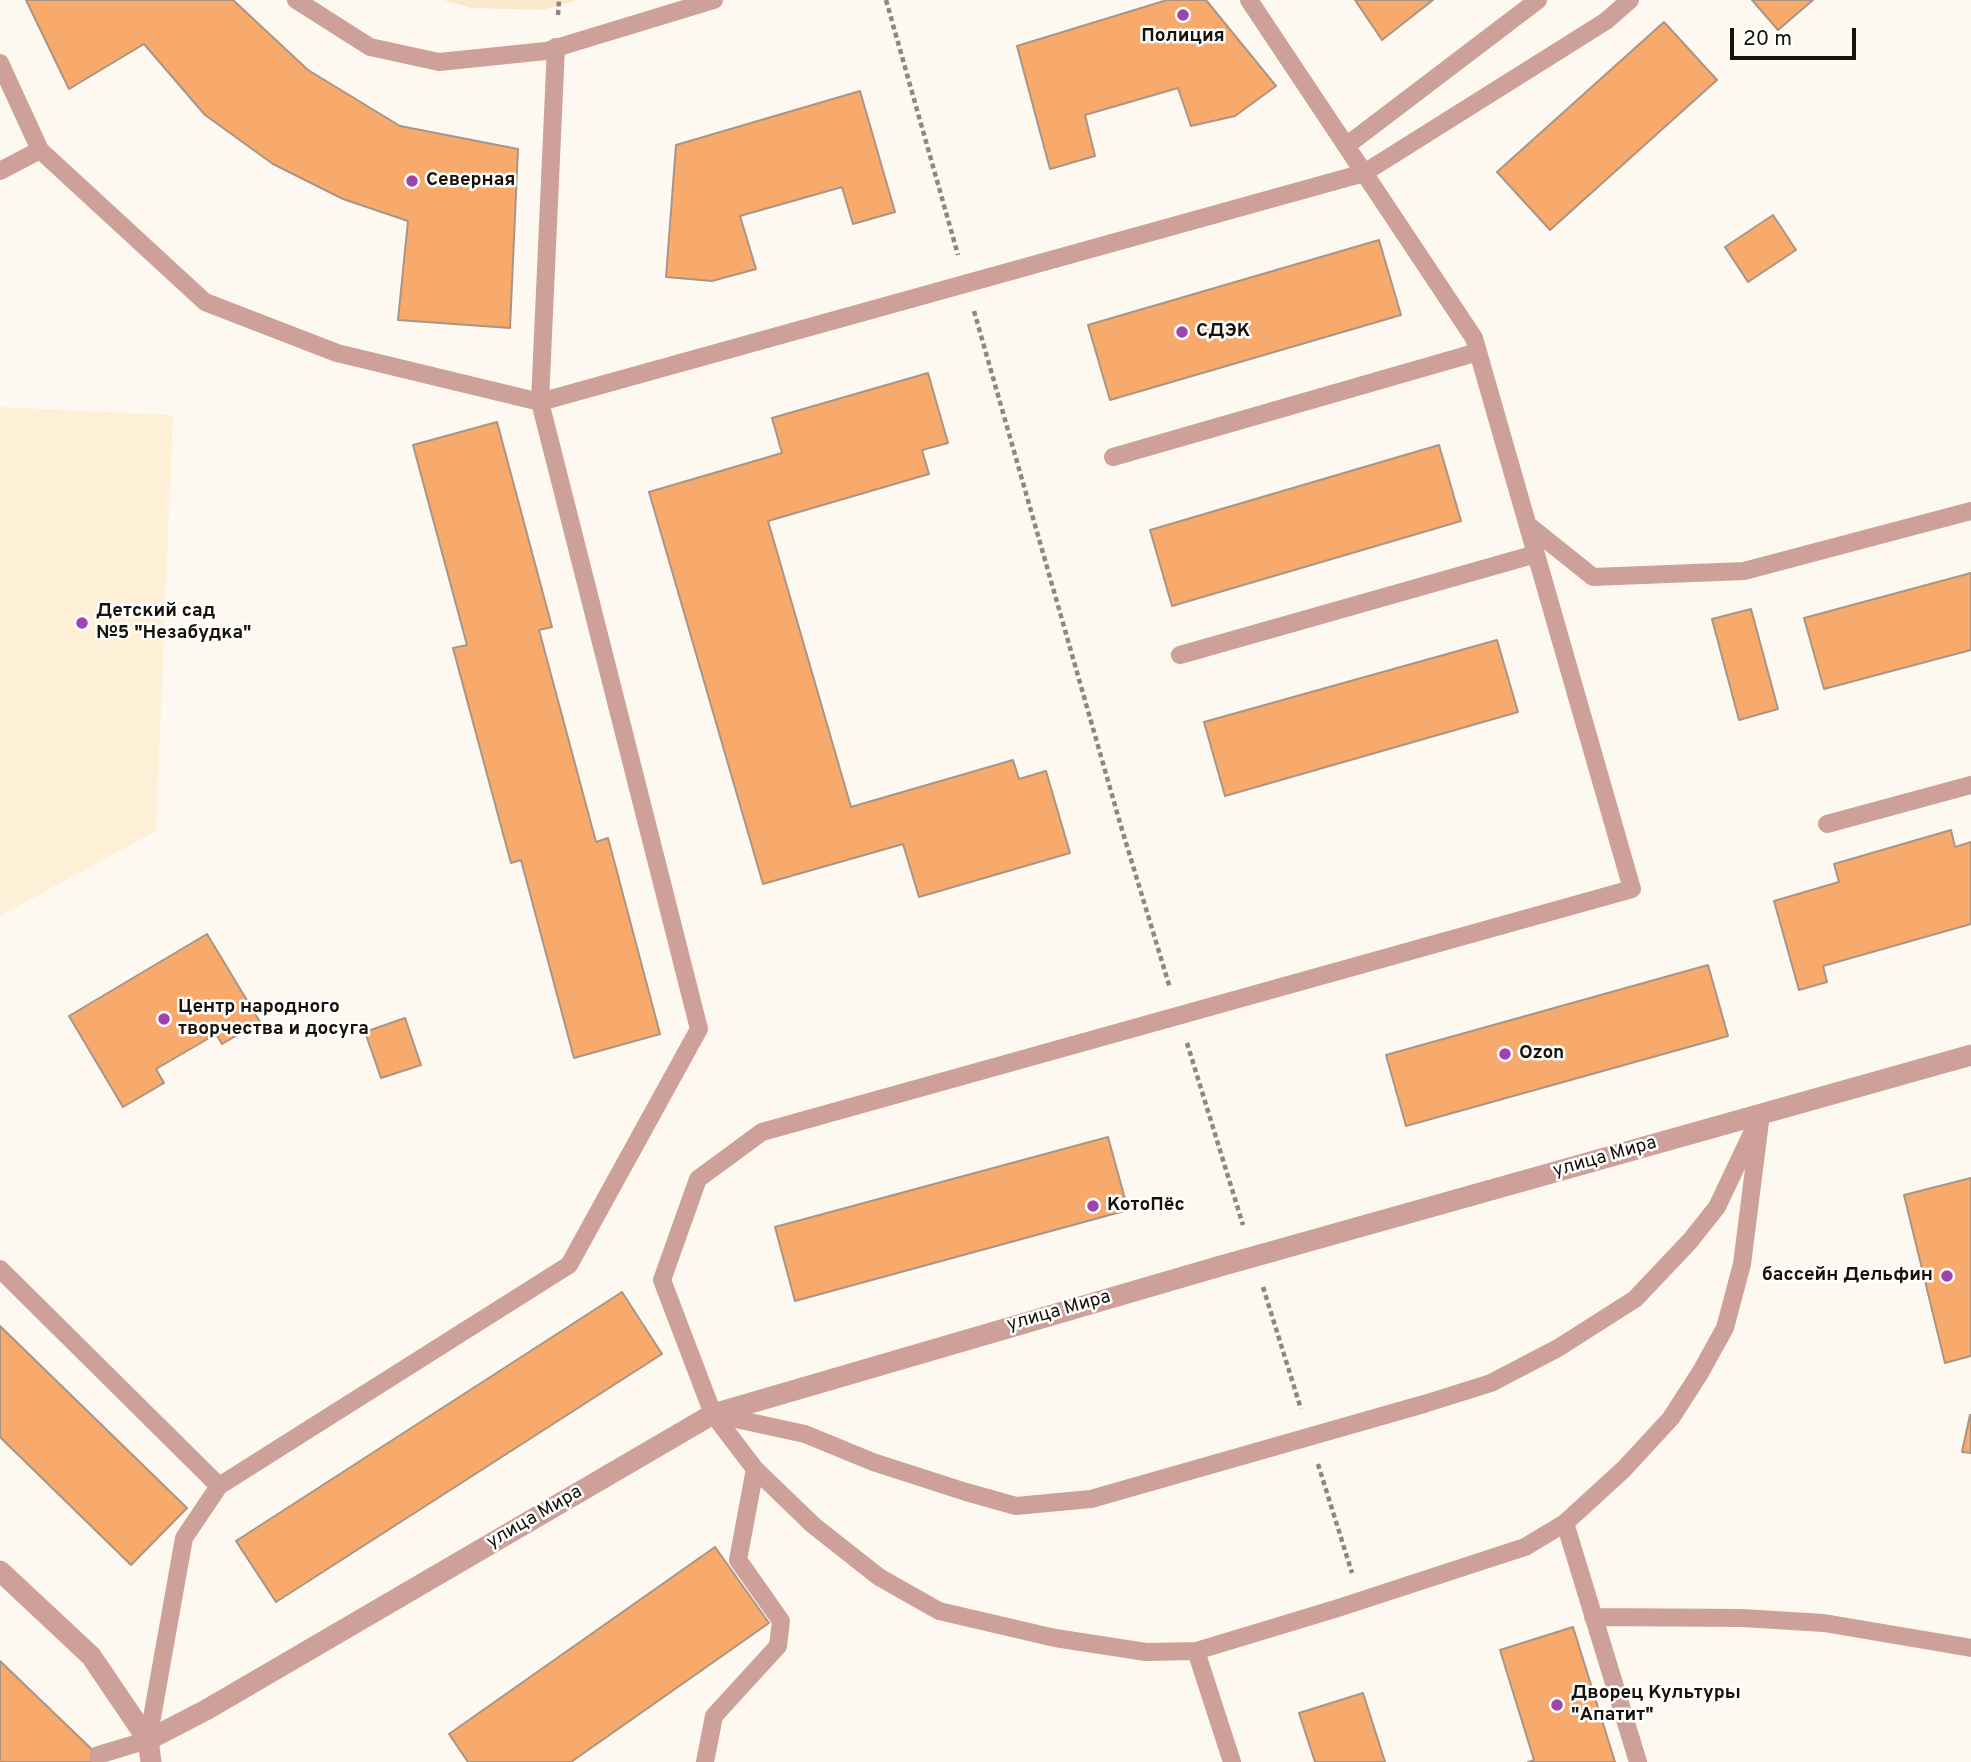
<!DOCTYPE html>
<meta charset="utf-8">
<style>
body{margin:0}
#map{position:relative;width:1971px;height:1762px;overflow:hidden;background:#fef9f0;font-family:Overpass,sans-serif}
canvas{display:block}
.scale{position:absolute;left:1730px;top:28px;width:126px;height:32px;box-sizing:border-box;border:4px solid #17130b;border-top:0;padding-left:9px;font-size:21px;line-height:24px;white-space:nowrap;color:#17130b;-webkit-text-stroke:5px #fff;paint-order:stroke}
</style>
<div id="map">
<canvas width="1971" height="1762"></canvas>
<div class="scale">20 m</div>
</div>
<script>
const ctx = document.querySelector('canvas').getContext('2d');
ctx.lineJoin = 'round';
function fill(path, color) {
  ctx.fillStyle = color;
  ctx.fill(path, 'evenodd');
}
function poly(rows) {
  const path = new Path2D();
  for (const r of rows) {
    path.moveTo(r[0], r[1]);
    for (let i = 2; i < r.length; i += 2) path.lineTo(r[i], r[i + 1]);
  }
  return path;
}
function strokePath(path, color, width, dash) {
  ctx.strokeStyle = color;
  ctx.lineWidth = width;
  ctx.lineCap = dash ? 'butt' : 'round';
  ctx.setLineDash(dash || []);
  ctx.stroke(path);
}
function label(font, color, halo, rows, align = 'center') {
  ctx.font = font + ' Overpass,sans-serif';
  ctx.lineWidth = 5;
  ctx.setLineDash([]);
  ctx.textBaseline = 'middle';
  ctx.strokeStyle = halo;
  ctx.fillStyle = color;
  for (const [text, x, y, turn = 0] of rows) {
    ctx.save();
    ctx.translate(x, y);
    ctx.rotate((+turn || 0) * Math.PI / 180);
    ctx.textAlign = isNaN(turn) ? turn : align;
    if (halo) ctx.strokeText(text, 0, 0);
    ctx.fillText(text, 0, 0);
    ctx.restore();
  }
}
fill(poly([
 [0,407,173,415,156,831,0,916]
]), '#fdf0d7');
fill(poly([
 [443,0,578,0,542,10,472,8]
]), '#f9e8cb');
const building = poly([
 [26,0,233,0,308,70,400,126,518,149,510,328,398,320,408,221,343,199,273,164,205,115,144,44,69,89,26,0],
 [1167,0,1206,0,1276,86,1235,116,1191,126,1178,88,1085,115,1095,156,1050,169,1017,46,1167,0],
 [1355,0,1433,0,1382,40,1355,0],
 [1752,0,1813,0,1778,30,1752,0],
 [1664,22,1717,80,1550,230,1497,172,1664,22],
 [860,91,895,212,853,224,842,187,740,216,756,269,712,281,666,277,676,145,860,91],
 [1773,215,1796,250,1748,282,1725,247,1773,215],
 [1379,240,1401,315,1110,400,1088,325,1379,240],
 [928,373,948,443,922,450,929,474,768,521,851,807,1013,760,1019,779,1046,771,1070,853,919,897,903,844,763,884,649,492,782,453,772,418,928,373],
 [497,422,552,627,539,630,596,842,608,838,660,1034,574,1058,521,860,511,863,453,648,467,645,413,445,497,422],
 [1439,445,1461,521,1172,606,1150,530,1439,445],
 [1971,573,1971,650,1824,689,1804,618,1971,573],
 [1751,609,1778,709,1739,720,1712,619,1751,609],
 [1497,640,1518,712,1225,796,1204,722,1497,640],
 [1951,830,1955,847,1971,842,1971,924,1823,966,1827,982,1799,990,1774,901,1839,882,1834,864,1951,830],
 [207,934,260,1022,222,1044,216,1034,156,1069,164,1083,123,1107,69,1016,207,934],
 [1708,965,1728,1036,1406,1126,1386,1055,1708,965],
 [405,1018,421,1065,381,1078,365,1032,405,1018],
 [1108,1137,1128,1210,795,1301,775,1227,1108,1137],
 [1971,1178,1971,1356,1945,1363,1904,1195,1971,1178],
 [622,1292,662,1354,276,1602,236,1541,622,1292],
 [0,1326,187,1508,131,1565,0,1437,0,1326],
 [1970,1415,1971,1415,1971,1453,1962,1452,1970,1415],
 [715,1547,769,1623,571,1762,468,1762,449,1734,715,1547],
 [1573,1627,1615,1762,1528,1762,1534,1760,1500,1650,1573,1627],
 [0,1661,105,1762,0,1762,0,1661],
 [1363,1693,1385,1762,1315,1762,1299,1713,1363,1693]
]);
fill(building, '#f8aa6c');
strokePath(building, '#aa9585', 2);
strokePath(poly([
 [886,0,958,255],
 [558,15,559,0],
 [974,311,1120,823,1170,988],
 [1187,1043,1243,1225],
 [1263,1287,1301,1409],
 [1318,1464,1352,1573]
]), '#8c877f', 4.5, [5, 3.5]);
strokePath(poly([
 [296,0,370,47,439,62,546,51,714,0],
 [1249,0,1474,338,1632,889,762,1132,698,1179,662,1280,713,1414,755,1469,813,1525,879,1577,939,1611,1055,1638,1146,1652,1196,1651,1335,1609,1525,1547,1565,1523,1624,1469,1671,1418,1700,1373,1725,1328,1742,1264,1761,1114],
 [0,63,40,150,0,171],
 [1346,146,1538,0],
 [40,150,205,302,337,353,540,402,1364,173,1606,21,1630,0],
 [1113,457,1478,352],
 [1528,525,1593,577,1744,571,1971,511],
 [1180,655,1536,554],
 [1827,824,1971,785],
 [0,1269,219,1486,569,1265,699,1029,540,402,556,47],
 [713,1414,805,1434,873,1462,966,1492,1016,1506,1091,1499,1424,1404,1491,1383,1558,1348,1635,1299,1690,1241,1717,1207,1754,1129],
 [1565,1523,1638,1762],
 [1593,1617,1742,1618,1824,1623,1971,1648],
 [1196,1651,1232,1762],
 [98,1755,148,1740,184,1538,219,1486],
 [705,1762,714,1716,778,1646,781,1621,738,1560,755,1469]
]), '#cda199', 18);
strokePath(poly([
 [0,1571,91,1656,148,1740,151,1762],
 [148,1740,206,1710,713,1414,1217,1267,1971,1055]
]), '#cda199', 21);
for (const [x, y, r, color] of [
 [1183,15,7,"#a143ac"],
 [412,181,7,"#a143ac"],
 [1182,332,7,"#a143ac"],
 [82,623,7,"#a143ac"],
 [164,1019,7,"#a143ac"],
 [1505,1054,7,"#a143ac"],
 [1093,1206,7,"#a143ac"],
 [1947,1276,7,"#a143ac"],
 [1557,1705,7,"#a143ac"]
]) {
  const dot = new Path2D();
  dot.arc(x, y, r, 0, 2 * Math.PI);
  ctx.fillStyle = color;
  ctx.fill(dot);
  strokePath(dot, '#fff', 2.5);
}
label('bold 19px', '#17130b', '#fff', [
 ["Полиция",1183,37,"center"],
 ["Северная",426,181],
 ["СДЭК",1196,332],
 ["Детский сад",96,612],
 ["№5 \"Незабудка\"",96,634],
 ["Центр народного",178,1008],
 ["творчества и досуга",178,1030],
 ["Ozon",1519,1054],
 ["КотоПёс",1107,1206],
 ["бассейн Дельфин",1933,1276,"right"],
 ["Дворец Культуры",1571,1694],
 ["\"Апатит\"",1571,1716]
], 'left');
label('19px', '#17130b', '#fff', [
 ["улица Мира",1605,1158,-16],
 ["улица Мира",1059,1312,-16],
 ["улица Мира",535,1518,-30]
]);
</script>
